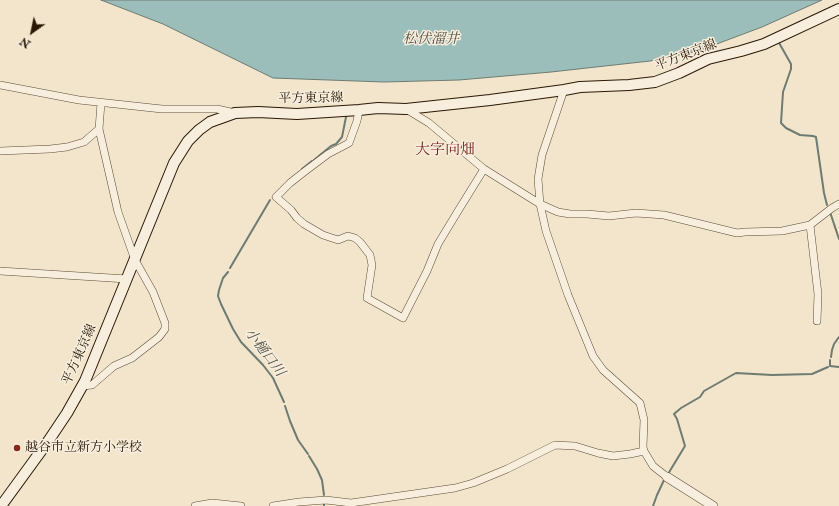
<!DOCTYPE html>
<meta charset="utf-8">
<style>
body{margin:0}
#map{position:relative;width:839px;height:506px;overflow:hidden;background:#f2e5cb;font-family:"IM FELL Double Pica",serif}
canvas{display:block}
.north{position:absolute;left:12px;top:12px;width:40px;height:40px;-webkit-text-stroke:3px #f7eedd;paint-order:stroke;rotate:213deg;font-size:11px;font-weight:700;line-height:16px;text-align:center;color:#2a1704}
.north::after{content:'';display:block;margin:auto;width:14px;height:18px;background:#2a1704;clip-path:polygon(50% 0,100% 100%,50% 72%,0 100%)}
</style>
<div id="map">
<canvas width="839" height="506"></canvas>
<div class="north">N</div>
</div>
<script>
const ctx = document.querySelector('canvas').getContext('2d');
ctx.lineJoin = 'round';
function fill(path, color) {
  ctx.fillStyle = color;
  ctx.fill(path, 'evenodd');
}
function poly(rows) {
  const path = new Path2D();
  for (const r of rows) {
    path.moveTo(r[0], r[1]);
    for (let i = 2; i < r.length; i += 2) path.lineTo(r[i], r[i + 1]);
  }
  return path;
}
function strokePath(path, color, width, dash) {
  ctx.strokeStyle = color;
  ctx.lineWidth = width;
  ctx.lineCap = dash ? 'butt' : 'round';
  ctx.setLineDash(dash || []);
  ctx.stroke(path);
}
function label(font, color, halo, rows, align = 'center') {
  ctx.font = font + ' "IM FELL Double Pica","Noto Serif JP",serif';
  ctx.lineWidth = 3;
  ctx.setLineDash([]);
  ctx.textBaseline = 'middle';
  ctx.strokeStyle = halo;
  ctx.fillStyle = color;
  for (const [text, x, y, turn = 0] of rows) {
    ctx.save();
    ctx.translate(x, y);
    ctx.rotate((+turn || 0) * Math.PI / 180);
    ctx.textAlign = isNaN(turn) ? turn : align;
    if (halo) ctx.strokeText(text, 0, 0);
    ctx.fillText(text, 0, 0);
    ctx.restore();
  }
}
const water = poly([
 [101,0,822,0,762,27,698,51,650,61,551,72,459,80,384,82,273,78,163,24,101,0]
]);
fill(water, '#9cbebb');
strokePath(water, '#6e7b72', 1);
strokePath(poly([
 [778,41,791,64,791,69,783,92,781,123,786,128,800,135,813,136,816,137,824,193,827,205],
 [314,160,331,146,336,144,342,137,346,117],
 [302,169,312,161],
 [830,212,839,239],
 [230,268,270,200],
 [228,272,223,278,219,290,218,296,221,304,233,329,241,342,263,365,273,378,284,402],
 [831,357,832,350,834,344,839,337],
 [830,360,830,366,839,367],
 [285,406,290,421,298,440,308,454],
 [309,456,317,469,322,480,324,495],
 [668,474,685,446,677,419,674,414,681,408,700,397,704,391,736,373,772,375,812,374,828,367],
 [323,503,324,503,324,506],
 [653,506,657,495,665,478]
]), '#6e7b72', 2);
const minor = poly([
 [0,85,79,100,162,109,217,109,235,113],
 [564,90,542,155,538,179,540,204,546,231,568,295,593,356,603,370,640,403,644,420,643,447,644,451,653,466,667,477],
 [406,109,429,123,484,169,540,204,558,212,570,214,587,214,609,216,636,213,664,215,737,233,745,232,782,231,810,225,832,208,839,204],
 [359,110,357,121,349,143,328,154,304,172,290,183,276,197,291,210,297,218,304,224,323,235,338,240,348,236,355,238,360,242,370,255,372,265,367,298,403,318,427,271,438,244,458,211,484,169],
 [0,151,50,149,67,147,84,142,99,129],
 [810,225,818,294,817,321],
 [0,271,127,279],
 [82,386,92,385,114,366,132,358,159,337,165,329,165,323,153,292,135,260,118,212,99,129,101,103],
 [195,506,212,503,241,506],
 [273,506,299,502,326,500,351,503,455,488,473,483,507,469,555,445,575,446,598,453,613,456,630,454,644,451]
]);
const tertiary = poly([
 [667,477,713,506]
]);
const secondary = poly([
 [1,506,49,440,67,413,85,381,174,163,188,141,199,130,210,122,235,113,258,112,297,114,359,110,378,108,406,109,490,100,564,90,580,87,629,85,655,82,679,73,708,59,741,51,764,44,839,9]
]);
strokePath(minor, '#5c4a36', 8);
strokePath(tertiary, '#5c4a36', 10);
strokePath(secondary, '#2a1704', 12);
strokePath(minor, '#f7eedd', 7);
strokePath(tertiary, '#f7eedd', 9);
strokePath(secondary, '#f7eedd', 10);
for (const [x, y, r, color] of [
 [17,448,4,"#8f2418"]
]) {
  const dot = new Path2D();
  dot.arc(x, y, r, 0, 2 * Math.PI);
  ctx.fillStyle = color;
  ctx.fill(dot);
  strokePath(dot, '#f7eedd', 1.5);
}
label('13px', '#2a1704', '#f7eedd', [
 ["平方東京線",686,56,-21],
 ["平方東京線",311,99,-1],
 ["平方東京線",80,355,-66]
]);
label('13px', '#2a1704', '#f7eedd', [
 ["越谷市立新方小学校",25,448]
], 'left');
label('italic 14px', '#525144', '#f7eedd', [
 ["松伏溜井",431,40],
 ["小樋口川",264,353,53]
]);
label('15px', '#7a1f14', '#f7eedd', [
 ["大字向畑",445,151]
]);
</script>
